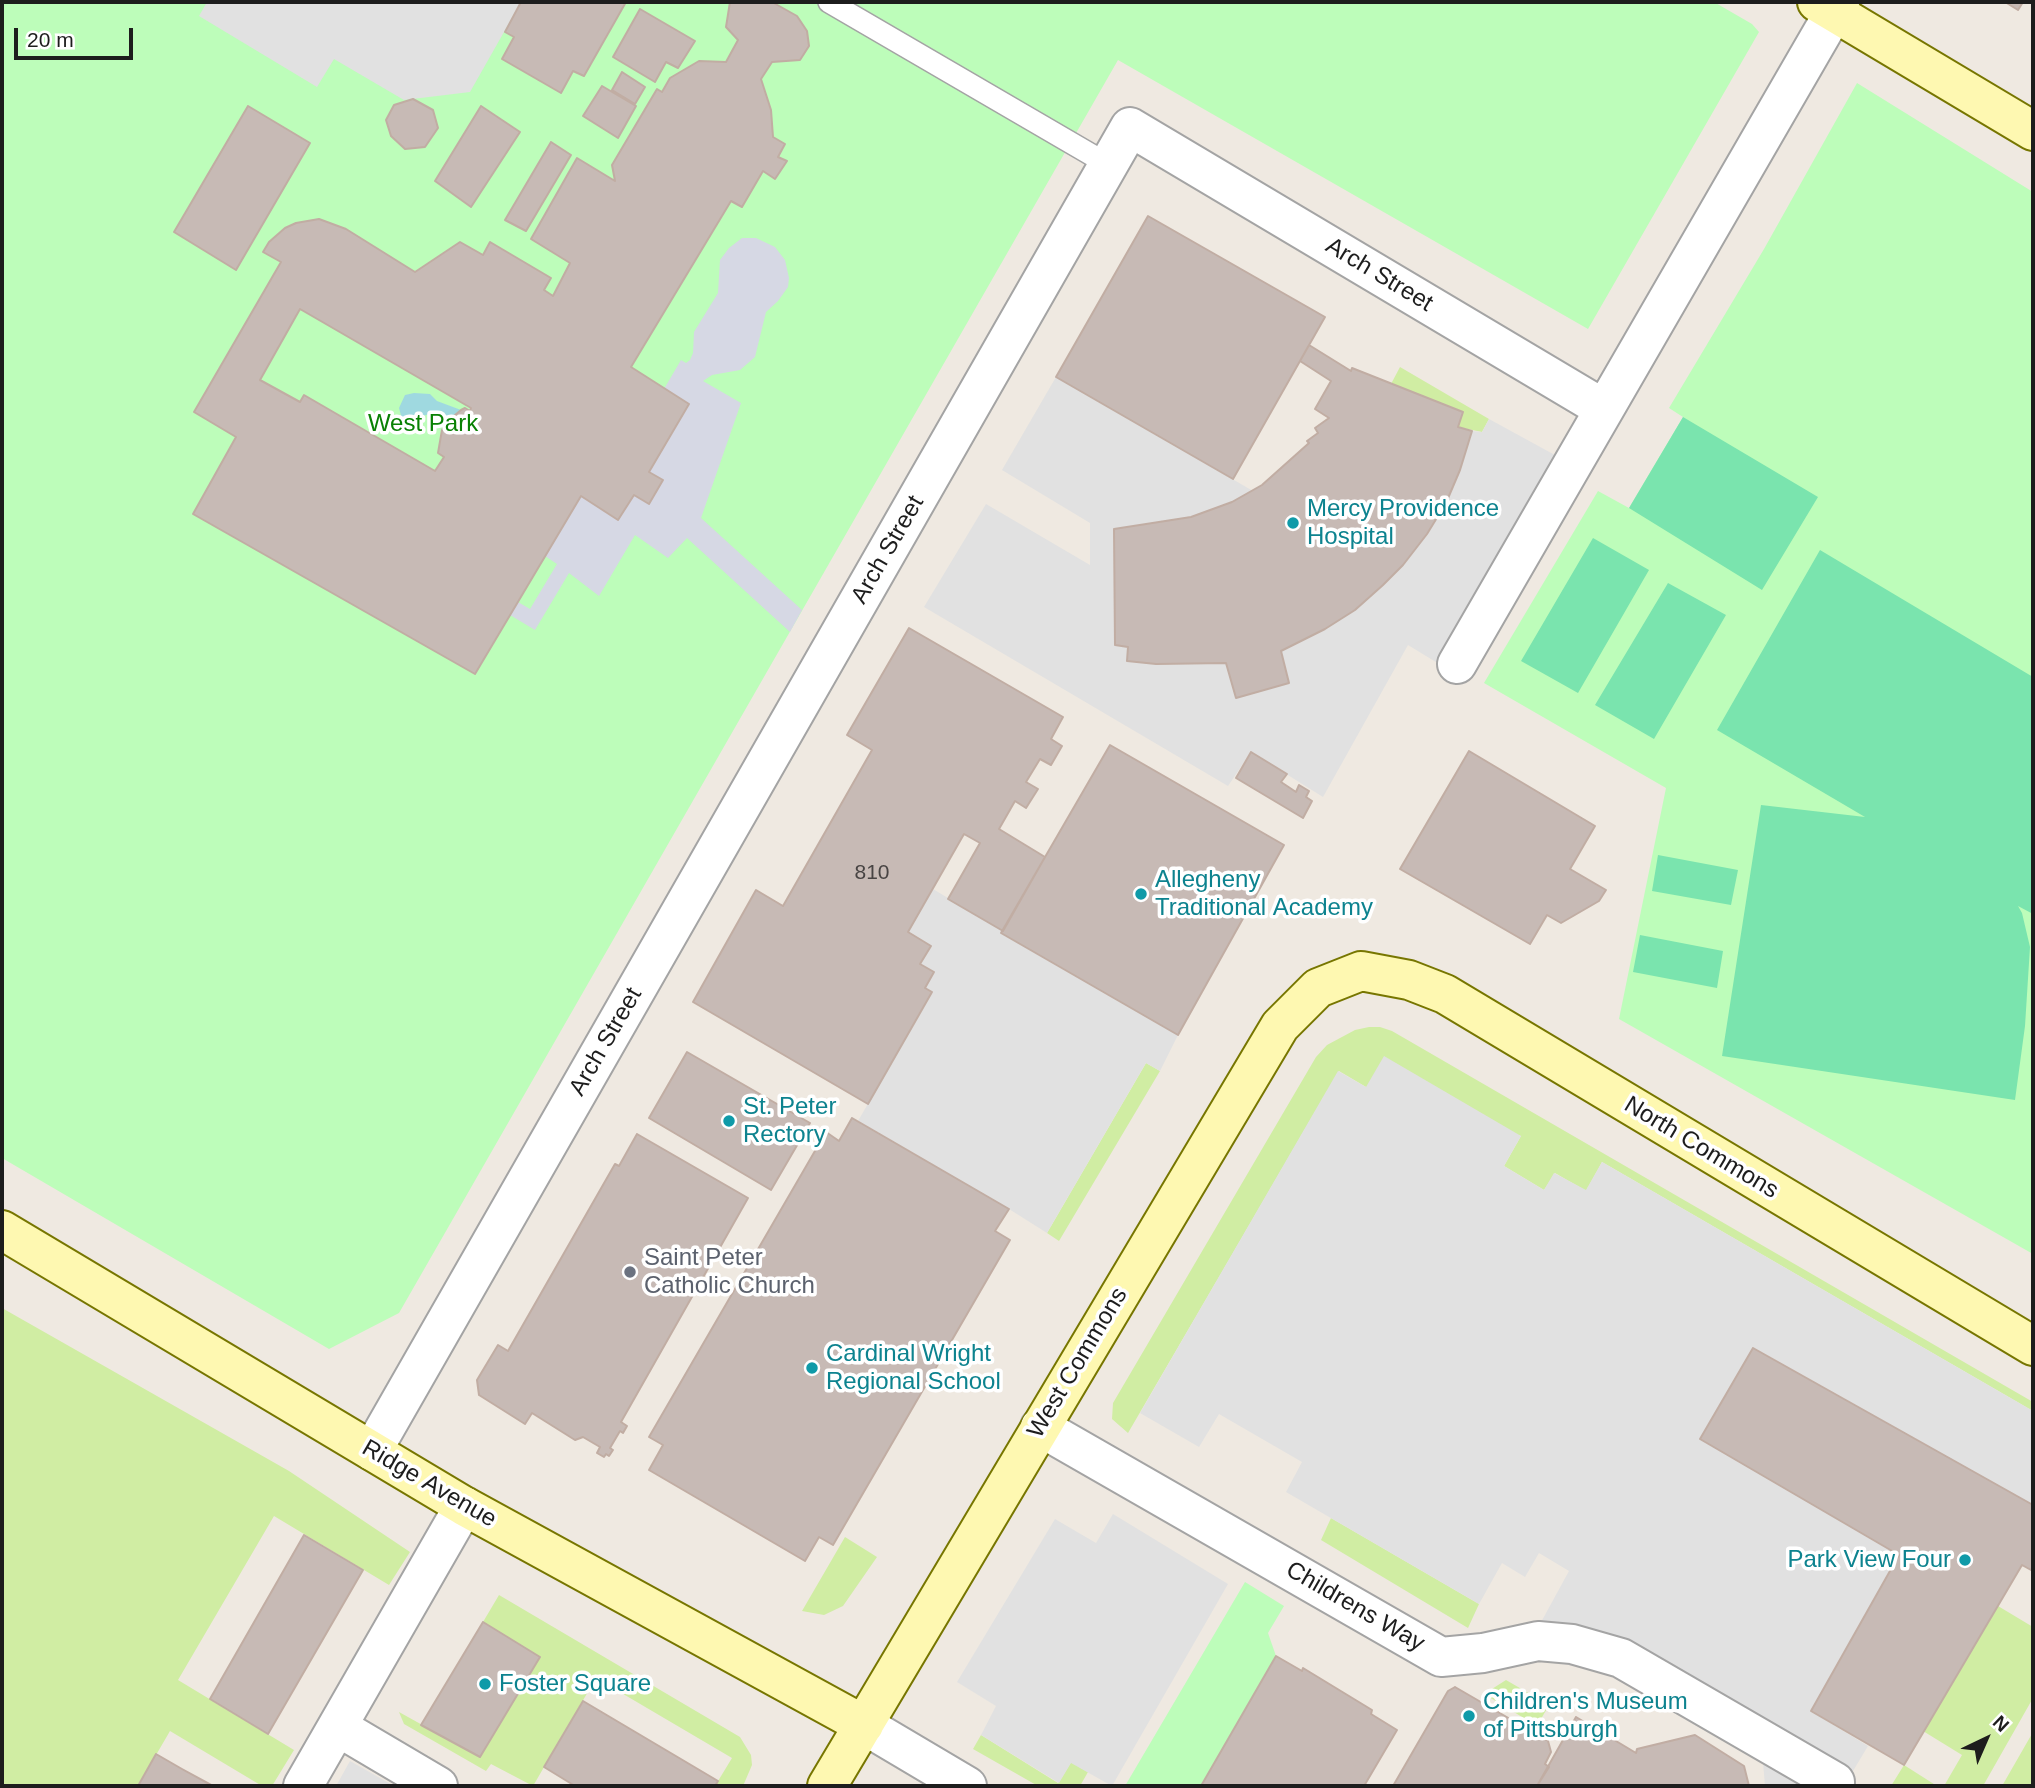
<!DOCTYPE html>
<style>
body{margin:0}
#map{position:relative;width:2035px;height:1788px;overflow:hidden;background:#efe9e1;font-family:Arial,sans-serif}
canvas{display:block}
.frame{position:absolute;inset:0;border:4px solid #1d1d1d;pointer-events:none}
.north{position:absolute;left:1951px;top:1704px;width:70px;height:70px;-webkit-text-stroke:5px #fff;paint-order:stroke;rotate:44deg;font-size:19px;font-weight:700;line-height:28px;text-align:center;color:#1d1d1d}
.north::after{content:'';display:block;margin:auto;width:24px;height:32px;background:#1d1d1d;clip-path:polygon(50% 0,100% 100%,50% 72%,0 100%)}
.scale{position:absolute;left:14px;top:28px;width:119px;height:32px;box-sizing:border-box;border:4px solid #1d1d1d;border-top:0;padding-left:9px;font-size:21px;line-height:24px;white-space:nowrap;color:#1d1d1d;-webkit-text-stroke:5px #fff;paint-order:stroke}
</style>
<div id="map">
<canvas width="2035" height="1788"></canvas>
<div class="frame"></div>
<div class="north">N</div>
<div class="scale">20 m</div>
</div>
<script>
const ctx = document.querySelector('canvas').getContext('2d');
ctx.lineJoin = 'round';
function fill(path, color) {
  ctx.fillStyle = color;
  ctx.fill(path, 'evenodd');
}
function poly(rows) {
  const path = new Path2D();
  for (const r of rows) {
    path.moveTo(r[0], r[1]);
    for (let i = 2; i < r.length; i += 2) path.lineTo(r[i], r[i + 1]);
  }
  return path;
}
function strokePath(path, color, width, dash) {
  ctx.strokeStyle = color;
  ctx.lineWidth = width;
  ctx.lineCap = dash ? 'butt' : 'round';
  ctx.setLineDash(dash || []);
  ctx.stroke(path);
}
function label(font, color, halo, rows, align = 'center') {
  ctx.font = font + ' Arial,sans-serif';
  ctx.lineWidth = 7;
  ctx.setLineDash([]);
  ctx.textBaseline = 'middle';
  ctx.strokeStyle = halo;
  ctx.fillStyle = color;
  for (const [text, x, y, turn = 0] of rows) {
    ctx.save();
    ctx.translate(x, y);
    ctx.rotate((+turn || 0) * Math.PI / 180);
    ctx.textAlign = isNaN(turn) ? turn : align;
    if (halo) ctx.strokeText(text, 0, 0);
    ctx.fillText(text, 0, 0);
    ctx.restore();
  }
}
fill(poly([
 [1400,367,1489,419,1482,432,1458,427,1463,412,1391,384],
 [1369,1027,1380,1027,1392,1031,2033,1402,2033,1411,1602,1162,1586,1191,1555,1173,1544,1190,1504,1166,1521,1136,1366,1087,1339,1071,1128,1433,1112,1419,1113,1403,1316,1057,1327,1045,1355,1030],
 [1146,1063,1160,1071,1059,1241,1047,1233],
 [2,1308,289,1471,410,1552,389,1585,274,1516,178,1680,294,1750,272,1786,262,1786,170,1731,138,1786,2,1786],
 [1331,1518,1479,1604,1468,1628,1321,1540],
 [845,1537,877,1557,843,1606,824,1615,802,1611],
 [499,1595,740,1737,751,1755,752,1765,743,1786,715,1786,732,1758,596,1678,533,1786,491,1764,486,1771,404,1724,399,1712,480,1757,540,1657,483,1622],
 [1998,1606,2033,1627,2033,1698,1983,1786,1944,1786,1962,1755,1923,1731],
 [1506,1680,1549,1705,1537,1726,1484,1694],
 [2033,1732,2033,1786,2002,1786],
 [981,1735,1058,1783,1071,1762,1088,1772,1080,1786,1038,1786,973,1749],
 [1904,1765,1937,1786,1891,1786]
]), '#d0eda3');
fill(poly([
 [2,2,1714,2,1752,24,1759,32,1588,329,1118,60,399,1313,329,1349,2,1158],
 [1857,83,2033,192,2033,1254,1619,1019,1666,788,1484,683,1598,491,1629,508,1683,417,1669,408,1764,249],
 [1245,1582,1284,1606,1268,1633,1276,1656,1201,1786,1125,1786]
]), '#bdfdba');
fill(poly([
 [1683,417,1818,497,1762,590,1629,508],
 [1593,538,1649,570,1578,693,1521,661],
 [1820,550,2033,677,2033,914,2018,906,2022,913,2030,947,2025,1026,2015,1100,1722,1056,1761,805,1865,817,1717,730],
 [1668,583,1726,615,1654,739,1595,705],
 [1658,855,1738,870,1731,905,1652,891],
 [1640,935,1723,951,1717,988,1633,972]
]), '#7ae4ae');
fill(poly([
 [207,2,521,2,470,92,404,100,334,59,317,87,199,16],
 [1056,377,1253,491,1232,502,1191,517,1114,530,1115,645,1128,647,1127,661,1156,664,1226,663,1237,698,1289,683,1281,651,1355,610,1403,565,1427,534,1446,503,1460,470,1472,431,1482,432,1489,419,1564,460,1592,469,1467,681,1408,645,1323,797,1251,752,1228,786,924,607,986,504,1090,565,1090,523,1002,470],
 [933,889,1003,931,1002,934,1178,1035,1160,1071,1146,1063,1047,1233,1009,1209,858,1121,932,993,925,988,920,964,931,946,908,932],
 [1384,1056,1521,1136,1504,1166,1544,1190,1554,1173,1586,1190,1602,1162,2033,1411,2033,1505,1754,1348,1700,1439,1899,1555,1811,1711,1868,1746,1844,1786,1765,1786,1763,1762,1605,1671,1522,1657,1569,1571,1539,1553,1525,1577,1502,1563,1479,1604,1286,1492,1302,1462,1219,1414,1199,1447,1140,1413,1338,1071,1366,1087],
 [1113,1514,1228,1584,1112,1786,1071,1763,1059,1783,981,1735,996,1706,957,1682,1055,1519,1096,1543],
 [350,1761,394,1786,336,1786]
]), '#e1e1e1');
fill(poly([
 [742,238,756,238,775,247,785,260,789,278,788,287,778,301,766,312,755,357,740,370,712,375,703,381,741,403,701,518,802,610,790,632,687,538,668,558,635,535,599,596,569,573,535,630,510,615,518,602,530,609,557,564,545,556,581,496,618,520,634,495,650,503,662,480,649,472,689,404,664,389,681,360,686,363,690,360,693,353,694,332,718,293,720,260,729,248]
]), '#d6d8e4');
fill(poly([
 [414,393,430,394,437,401,461,410,448,421,435,412,414,419,402,419,399,408,405,395]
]), '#9fd9e0');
const building = poly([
 [521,2,626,2,584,76,573,71,561,93,502,59,514,37,505,32,521,2],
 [730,2,772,2,797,16,807,31,809,46,800,60,772,62,761,79,771,110,773,137,785,144,778,157,787,161,775,179,763,171,742,207,731,201,631,367,689,404,649,472,663,480,649,504,634,495,618,520,581,496,475,674,193,514,236,437,194,412,281,262,263,252,269,242,285,228,296,223,319,219,346,229,415,272,460,242,483,255,490,242,551,278,544,290,553,296,570,263,531,239,577,158,615,181,612,165,657,89,662,92,670,78,699,61,726,62,738,40,726,27,730,2],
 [300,309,471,408,470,411,465,408,461,410,448,421,442,430,438,453,444,457,435,471,304,395,300,402,260,380,300,309],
 [2005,2,2023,2,2018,10,2005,2],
 [640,9,695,41,678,68,666,62,655,82,613,57,640,9],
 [622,72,645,87,635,104,612,90,622,72],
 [602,86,636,106,618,138,583,116,602,86],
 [413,99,433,110,438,128,425,147,405,149,391,136,386,120,394,105,413,99],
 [248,106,310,143,236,270,174,232,248,106],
 [481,106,520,132,471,207,435,181,481,106],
 [551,142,571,155,526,231,505,220,551,142],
 [1148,216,1325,317,1233,479,1056,377,1148,216],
 [1309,345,1351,371,1352,368,1463,412,1458,427,1472,431,1460,470,1446,503,1427,534,1403,565,1383,585,1355,610,1325,629,1281,651,1289,683,1236,698,1226,663,1156,664,1127,661,1128,647,1115,645,1114,529,1191,517,1232,502,1262,485,1309,443,1307,441,1318,433,1315,428,1329,418,1315,409,1331,381,1300,361,1309,345],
 [909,628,1063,717,1051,739,1062,746,1051,765,1040,759,1026,782,1038,789,1026,808,1015,801,999,829,1045,857,1003,931,948,899,980,843,964,834,908,932,931,946,920,964,934,972,925,988,932,992,868,1104,693,1002,756,890,783,906,872,750,847,735,909,628],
 [1110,745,1284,845,1178,1035,1001,933,1110,745],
 [1469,751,1595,826,1570,869,1606,890,1599,901,1561,923,1547,915,1530,944,1400,869,1469,751],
 [1251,752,1287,774,1281,782,1296,792,1299,785,1309,791,1306,797,1312,801,1303,818,1236,778,1251,752],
 [687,1052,810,1123,771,1190,649,1118,687,1052],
 [852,1118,1009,1209,995,1231,1010,1240,833,1545,819,1537,805,1561,649,1470,663,1445,649,1437,826,1132,839,1141,852,1118],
 [637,1134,748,1198,621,1422,627,1426,623,1433,620,1431,610,1448,613,1450,609,1456,606,1454,604,1457,597,1453,600,1447,583,1437,575,1440,532,1413,525,1424,479,1395,477,1380,498,1345,508,1351,615,1164,619,1166,637,1134],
 [1753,1348,2033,1505,2033,1566,2031,1570,2022,1565,1904,1765,1811,1711,1899,1555,1700,1439,1753,1348],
 [304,1535,363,1570,268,1734,210,1699,304,1535],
 [483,1622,540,1657,480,1757,421,1725,483,1622],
 [1276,1656,1302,1671,1303,1668,1372,1710,1371,1714,1397,1730,1364,1786,1201,1786,1276,1656],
 [1455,1687,1548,1741,1551,1752,1545,1764,1549,1767,1537,1786,1393,1786,1448,1691,1455,1687],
 [583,1701,718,1781,715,1786,575,1786,544,1767,583,1701],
 [1576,1717,1636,1753,1637,1749,1695,1735,1744,1766,1749,1786,1537,1786,1576,1717],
 [156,1754,182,1769,213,1786,138,1786,156,1754]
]);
fill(building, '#c7bab5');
strokePath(building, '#c1ada3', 2);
const service = poly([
 [829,2,1109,165]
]);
const minor = poly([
 [1457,664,1840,2],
 [1040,1427,1441,1657,1483,1653,1538,1641,1572,1644,1621,1658,1835,1782],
 [372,1451,1130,127,1604,409],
 [864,1725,967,1786],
 [338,1727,438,1786],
 [303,1786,464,1506]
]);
const secondary = poly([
 [1817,2,2033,131],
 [2,1230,464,1506,864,1725],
 [827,1786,1280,1026,1318,988,1361,971,1409,980,1445,994,2033,1346]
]);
strokePath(service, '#a4a4a4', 24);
strokePath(minor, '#a4a4a4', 42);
strokePath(secondary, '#777600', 42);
strokePath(service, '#fff', 21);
strokePath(minor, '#fff', 38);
strokePath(secondary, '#fef8b1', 38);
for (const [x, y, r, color] of [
 [1293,523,7,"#0f9aa8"],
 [1141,894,7,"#0f9aa8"],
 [729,1121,7,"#0f9aa8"],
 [630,1272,7,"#6b7280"],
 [812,1368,7,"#0f9aa8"],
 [1965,1560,7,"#0f9aa8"],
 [485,1684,7,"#0f9aa8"],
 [1469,1716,7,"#0f9aa8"]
]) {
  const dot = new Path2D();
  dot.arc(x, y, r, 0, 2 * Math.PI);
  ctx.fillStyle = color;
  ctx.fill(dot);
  strokePath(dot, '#fff', 2.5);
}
label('21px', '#484443', null, [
 ["810",872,873]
]);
label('24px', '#1d1d1d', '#fff', [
 ["Arch Street",1379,275,31],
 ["Arch Street",888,550,-60],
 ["Arch Street",606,1042,-60],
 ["North Commons",1701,1148,31],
 ["West Commons",1078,1363,-59],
 ["Ridge Avenue",429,1484,30],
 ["Childrens Way",1355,1607,30]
]);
label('24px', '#098104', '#fff', [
 ["West Park",423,424]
]);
label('24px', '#0d838f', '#fff', [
 ["Mercy Providence",1307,509],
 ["Hospital",1307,537],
 ["Allegheny",1155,880],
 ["Traditional Academy",1155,908],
 ["St. Peter",743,1107],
 ["Rectory",743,1135],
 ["Cardinal Wright",826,1354],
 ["Regional School",826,1382],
 ["Park View Four",1951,1560,"right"],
 ["Foster Square",499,1684],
 ["Children's Museum",1483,1702],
 ["of Pittsburgh",1483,1730]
], 'left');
label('24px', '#5b616d', '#fff', [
 ["Saint Peter",644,1258],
 ["Catholic Church",644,1286]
], 'left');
</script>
